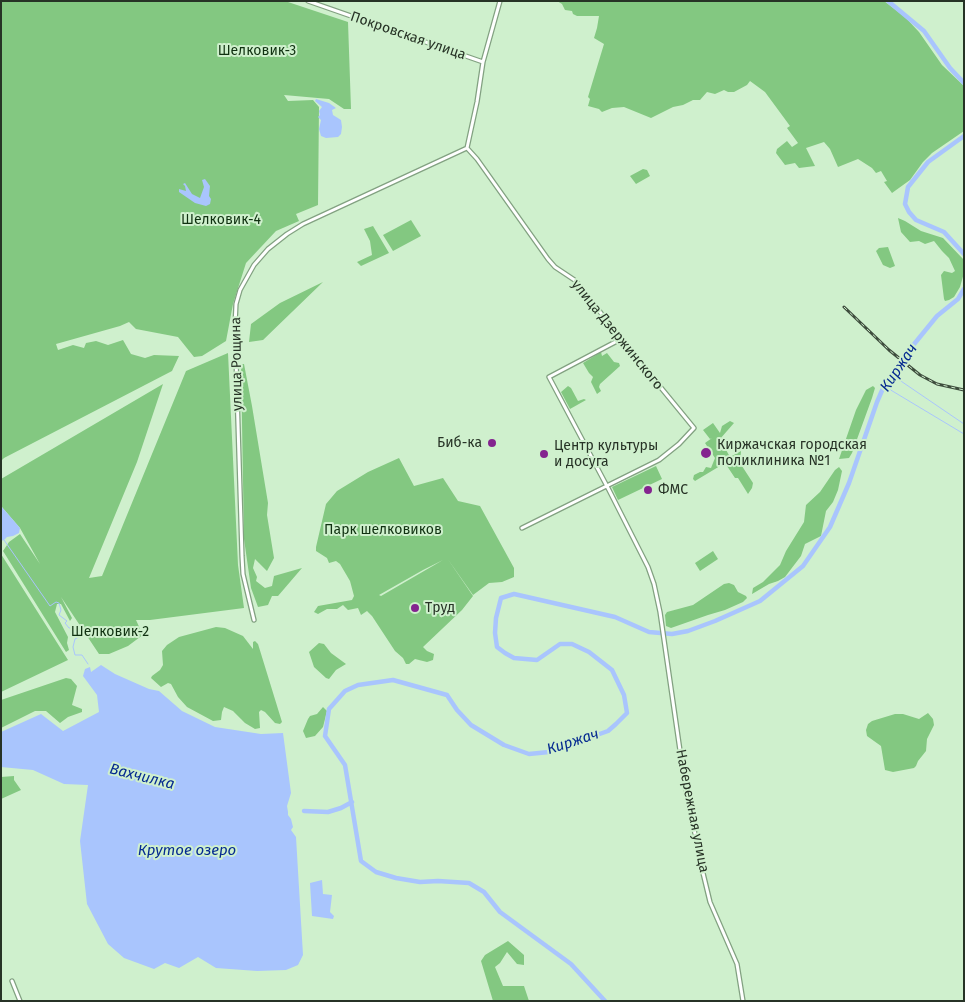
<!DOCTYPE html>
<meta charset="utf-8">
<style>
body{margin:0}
#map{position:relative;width:965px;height:1002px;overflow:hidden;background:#cff0cd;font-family:"Fira Sans",sans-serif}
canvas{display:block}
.frame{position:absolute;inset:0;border:2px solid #273326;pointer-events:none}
</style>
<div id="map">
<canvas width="965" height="1002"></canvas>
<div class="frame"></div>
</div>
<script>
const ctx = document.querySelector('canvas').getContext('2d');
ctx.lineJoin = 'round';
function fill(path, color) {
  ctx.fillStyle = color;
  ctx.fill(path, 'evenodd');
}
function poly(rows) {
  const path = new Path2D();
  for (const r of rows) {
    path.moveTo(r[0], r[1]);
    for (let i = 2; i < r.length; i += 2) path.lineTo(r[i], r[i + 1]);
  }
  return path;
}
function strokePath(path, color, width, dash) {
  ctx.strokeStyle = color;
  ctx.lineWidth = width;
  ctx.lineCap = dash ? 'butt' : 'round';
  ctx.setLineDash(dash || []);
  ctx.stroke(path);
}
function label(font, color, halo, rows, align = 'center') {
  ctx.font = font + ' "Fira Sans",sans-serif';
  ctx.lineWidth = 4;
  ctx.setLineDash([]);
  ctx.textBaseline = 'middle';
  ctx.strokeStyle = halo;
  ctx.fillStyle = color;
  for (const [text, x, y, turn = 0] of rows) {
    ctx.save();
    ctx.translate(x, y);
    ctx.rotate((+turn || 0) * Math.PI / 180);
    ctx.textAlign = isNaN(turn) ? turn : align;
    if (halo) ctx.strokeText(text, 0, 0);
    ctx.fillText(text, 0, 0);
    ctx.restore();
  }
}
fill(poly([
 [1,1,285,1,348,22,351,109,344,109,329,99,284,95,288,101,313,100,319,107,318,205,296,214,299,221,276,231,246,263,233,304,226,341,202,356,194,357,178,337,136,329,129,322,120,326,56,344,58,350,73,345,84,348,86,343,96,341,108,345,123,340,131,354,145,358,154,355,179,356,172,371,4,458,1,461],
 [557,1,884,1,905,17,919,32,942,65,964,86,964,131,932,153,923,162,910,180,892,193,884,182,887,181,881,171,876,173,872,168,858,159,838,167,830,149,824,142,806,148,815,166,799,168,795,163,785,165,776,153,777,149,787,141,792,147,798,143,787,128,790,126,765,92,750,81,747,85,734,92,728,92,724,90,715,94,707,92,700,100,693,100,683,105,673,107,651,118,624,107,612,108,602,112,599,109,588,106,590,99,588,97,604,44,594,38,597,28,599,16,577,16,573,14,572,11,565,10,562,4],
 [643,169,647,170,650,176,636,184,630,176],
 [898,218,905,221,921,231,943,238,964,260,964,273,960,287,954,297,949,300,945,301,944,299,941,275,944,271,952,273,955,271,949,258,942,251,934,241,925,244,919,241,910,242,901,232],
 [411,220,421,236,393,251,383,235],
 [373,226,389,253,361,266,357,262,372,255,370,241,364,229],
 [888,247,895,266,890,268,883,265,876,251,879,248],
 [323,282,263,340,249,342,251,324,280,303],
 [601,352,602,356,607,353,614,362,619,363,620,366,600,384,599,387,601,391,597,394,591,382,593,377,589,373,583,363],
 [228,353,238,565,244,608,150,620,136,620,141,631,143,630,144,634,128,646,109,654,99,654,61,597,72,618,70,621,61,604,57,604,55,612,68,637,67,643,69,650,66,652,3,551,9,542,20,534,40,564,20,528,1,506,1,479,163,384,137,462,89,578,102,576,186,371],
 [241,364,244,364,252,406,268,503,267,515,274,558,267,571,255,559,253,568,257,577,256,581,265,588,272,586,274,576,302,568,278,596,272,596,268,605,258,607,251,588,244,539],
 [568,386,571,388,578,401,584,399,586,400,570,409,561,392],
 [873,386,875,388,872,398,852,453,849,458,839,459,856,410,866,390],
 [730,421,734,423,720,439,730,457,741,451,740,463,753,483,752,488,748,494,738,478,735,478,725,463,695,481,693,479,694,475,700,472,703,472,706,467,711,468,715,458,705,443,712,438,710,439,703,430,713,423,720,433,722,426],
 [399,458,414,486,443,478,458,501,480,506,514,568,514,577,502,582,489,583,473,595,447,558,473,596,462,610,423,647,427,651,434,654,433,660,427,662,415,659,409,664,406,664,403,658,395,651,372,616,367,611,361,615,358,608,348,610,343,605,337,609,327,609,318,614,314,612,318,606,352,600,354,596,350,581,340,564,336,561,329,563,327,558,316,551,316,547,326,504,337,491,368,472],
 [443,560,381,596,379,595,423,570],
 [656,466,662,479,618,500,612,487],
 [839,467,842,471,838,490,833,502,826,511,821,536,805,544,801,556,785,577,778,581,769,584,752,594,753,588,763,582,780,565,786,551,804,522,806,505,820,492,835,470],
 [713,551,718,559,700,571,695,563],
 [1,554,68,660,1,692],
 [729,583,734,585,738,592,746,596,747,598,743,602,725,610,708,615,671,628,666,626,665,615,667,612,693,605,724,584],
 [216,627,225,628,243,636,253,649,253,642,255,641,258,644,282,722,280,724,275,723,265,712,261,710,259,712,260,728,255,729,245,723,233,711,224,707,222,712,221,720,213,721,187,707,178,697,171,684,168,683,161,687,151,678,152,676,160,670,163,665,162,651,167,645,179,637],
 [319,643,324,644,331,653,346,664,336,670,329,679,326,678,314,667,309,652],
 [66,678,71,679,77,686,72,705,82,709,82,712,68,717,60,723,46,711,35,711,1,728,1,700],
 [323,707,327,711,323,727,315,736,306,738,303,731,308,719,310,716,317,714],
 [928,713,933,719,934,725,927,739,926,751,918,761,916,766,914,768,893,772,885,770,881,746,867,736,866,730,868,724,872,721,895,714,903,714,919,719],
 [14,776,14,780,21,790,1,799,1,777],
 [508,941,524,955,524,965,517,964,507,952,500,963,495,967,503,986,524,986,529,1001,493,1001,481,961,485,955]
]), '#83c881');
fill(poly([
 [316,99,329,103,336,108,332,110,333,115,341,120,342,127,341,134,338,137,326,138,321,136,319,129,321,120,318,117,320,115,319,111,322,107,315,101],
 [205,179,210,186,209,196,211,199,210,204,206,206,195,203,179,192,179,189,186,191,185,186,183,184,185,183,192,194,200,198,204,187,202,180],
 [1,506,20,528,19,533,13,536,7,537,4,540,1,541],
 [101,665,115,674,149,689,159,691,182,711,215,727,261,734,283,733,291,793,287,806,288,812,288,815,291,819,293,827,291,830,296,837,303,955,298,965,286,970,257,971,216,968,198,957,179,968,165,963,154,969,124,958,108,944,87,904,80,841,88,785,64,784,33,770,1,767,1,732,41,714,63,731,99,712,97,695,83,676,85,669,90,667,91,672],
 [322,880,323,894,332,895,330,912,334,916,333,919,312,916,310,883]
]), '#a9c5fd');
strokePath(poly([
 [892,375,964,424],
 [884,386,964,434],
 [4,540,50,606,56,602,59,603,61,610,59,615,67,621,65,623,69,628,73,628,73,633,79,634,79,637,75,639,73,647,75,655,82,655,88,664]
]), '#a9c5fd', 1);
strokePath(poly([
 [888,1,924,31,950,68,964,83],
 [964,136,928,162,908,187,905,204,909,212,916,220,944,232,964,254],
 [304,811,328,812,341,808,352,802],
 [605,1001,571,964,500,912,484,892,469,883,438,881,420,882,396,878,376,872,361,861,345,765,325,736,329,709,345,691,358,685,393,680,447,695,457,710,471,725,504,745,529,754,549,752,608,731,616,724,627,713,624,695,612,670,589,652,572,644,560,644,537,660,514,658,505,653,497,647,495,633,496,618,501,598,514,594,615,617,649,632,672,634,688,631,715,621,760,601,803,566,830,527,849,483,877,402,884,386,906,354,937,316,958,299,964,289]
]), '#a9c5fd', 4.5);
const minor = poly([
 [308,1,483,62],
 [467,148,477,159,548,259,555,267,576,281,621,339,694,428,679,444,659,460,522,528],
 [467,148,477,102,483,62,500,1],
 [621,339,549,377,609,490,648,567,654,584,660,612,685,785,703,873,710,902,737,964,743,1001],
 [254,620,243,574,242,556,235,326,236,304,240,290,254,265,268,249,287,234,303,224,467,148],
 [12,981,20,1001]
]);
strokePath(minor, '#82a181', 5.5);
strokePath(minor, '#fff', 3);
const rail = poly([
 [844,307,889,350,920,375,937,384,964,390]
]);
strokePath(rail, '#3e4d3d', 3);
strokePath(rail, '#cff0cd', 1, [4]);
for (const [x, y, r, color] of [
 [492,443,5,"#84248f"],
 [706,453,6,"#84248f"],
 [544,454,5,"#84248f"],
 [648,490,5,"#84248f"],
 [415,608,5,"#84248f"]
]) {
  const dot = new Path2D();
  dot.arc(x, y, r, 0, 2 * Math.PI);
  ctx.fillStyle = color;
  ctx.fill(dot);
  strokePath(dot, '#cff0cd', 2);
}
label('14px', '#273326', '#cff0cd', [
 ["Покровская улица",408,36,19],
 ["улица Дзержинского",617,335,51],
 ["улица Рощина",237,364,-91],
 ["Набережная улица",692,811,79]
]);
label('14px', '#103111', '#cff0cd', [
 ["Шелковик-3",257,51],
 ["Шелковик-4",221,220],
 ["Парк шелковиков",383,530],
 ["Шелковик-2",110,632]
]);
label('14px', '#273326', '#cff0cd', [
 ["Биб-ка",482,443,"right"],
 ["Киржачская городская",717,445],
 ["поликлиника №1",717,461],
 ["Центр культуры",554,446],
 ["и досуга",554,462],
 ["ФМС",658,490],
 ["Труд",425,608]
], 'left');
label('italic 15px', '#052a90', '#cff0cd', [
 ["Киржач",899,368,-56],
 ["Киржач",573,742,-18],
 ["Вахчилка",142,777,14],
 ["Крутое озеро",187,851]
]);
</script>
